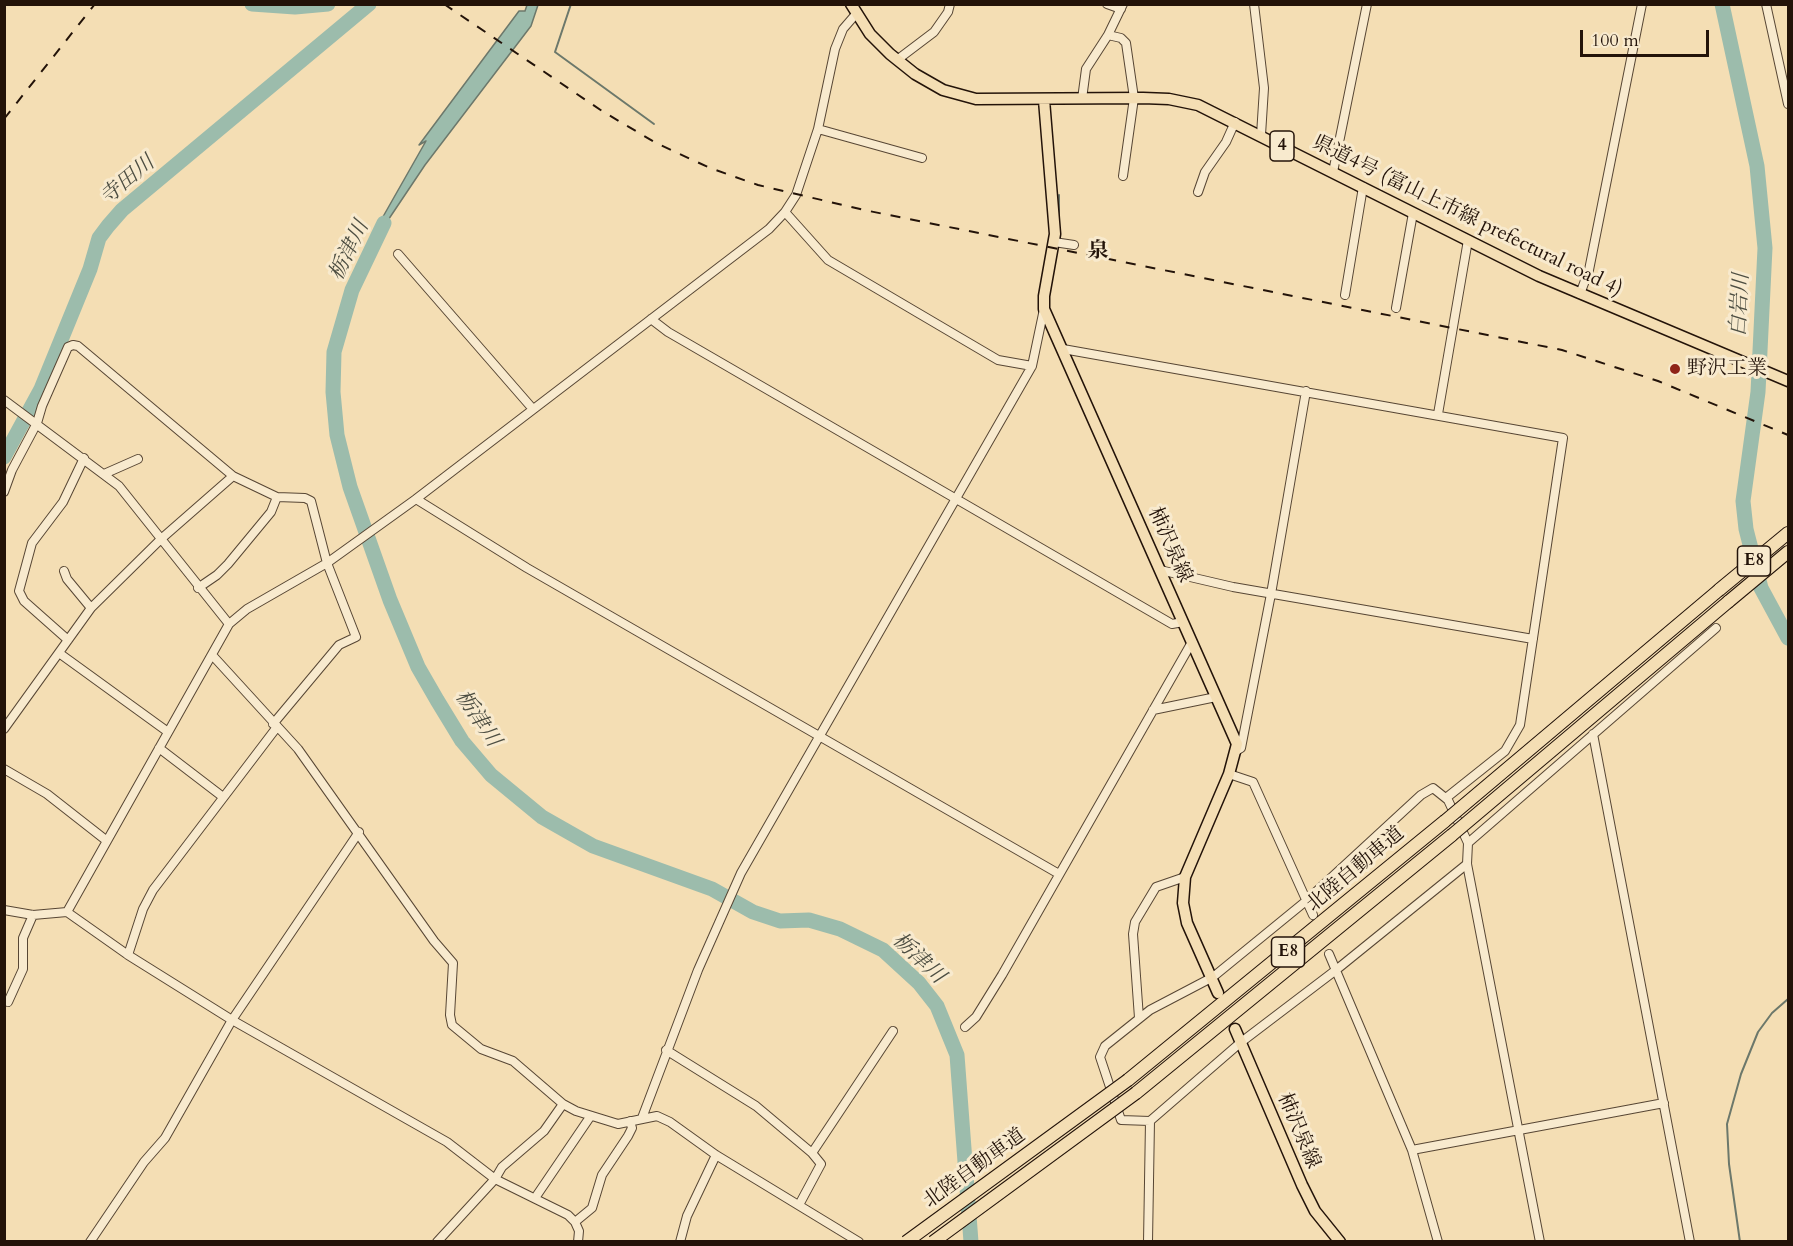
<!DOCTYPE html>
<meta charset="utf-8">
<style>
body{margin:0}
#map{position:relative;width:1793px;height:1246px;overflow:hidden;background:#f4deb4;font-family:Cardo,serif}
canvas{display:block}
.frame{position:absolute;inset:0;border:6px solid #231309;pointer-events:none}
.scale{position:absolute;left:1580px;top:30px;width:129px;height:27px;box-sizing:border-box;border:3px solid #231309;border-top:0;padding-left:8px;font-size:18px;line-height:21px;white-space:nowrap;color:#231309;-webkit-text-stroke:4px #f8eace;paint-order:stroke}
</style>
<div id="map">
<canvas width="1793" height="1246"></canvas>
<div class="frame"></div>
<div class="scale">100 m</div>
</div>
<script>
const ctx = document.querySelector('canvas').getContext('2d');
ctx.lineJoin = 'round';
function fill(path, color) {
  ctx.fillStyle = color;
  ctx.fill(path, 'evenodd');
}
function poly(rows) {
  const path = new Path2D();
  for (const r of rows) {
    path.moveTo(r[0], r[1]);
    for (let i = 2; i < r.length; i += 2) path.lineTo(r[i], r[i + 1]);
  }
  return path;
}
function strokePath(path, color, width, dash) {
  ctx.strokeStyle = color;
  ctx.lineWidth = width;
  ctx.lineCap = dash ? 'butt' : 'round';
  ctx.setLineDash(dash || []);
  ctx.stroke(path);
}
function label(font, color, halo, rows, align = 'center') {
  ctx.font = font + ' Cardo,"Noto Serif JP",serif';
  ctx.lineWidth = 6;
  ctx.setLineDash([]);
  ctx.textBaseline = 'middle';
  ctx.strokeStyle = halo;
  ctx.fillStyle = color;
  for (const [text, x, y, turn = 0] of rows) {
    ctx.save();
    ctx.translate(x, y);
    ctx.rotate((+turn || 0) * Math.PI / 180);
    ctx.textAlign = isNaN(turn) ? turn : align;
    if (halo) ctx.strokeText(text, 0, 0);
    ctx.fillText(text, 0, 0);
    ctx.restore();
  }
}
const water = poly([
 [527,5,538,5,531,26,425,165,366,253,376,229,426,141,419,145,519,11,525,11,527,5]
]);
fill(water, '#9cbcac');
strokePath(water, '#6c786b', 1.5);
strokePath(poly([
 [571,4,555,52,654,124],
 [1059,195,1059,225],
 [1740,1242,1729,1164,1727,1124,1741,1074,1758,1032,1772,1013,1788,999]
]), '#6c786b', 2);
strokePath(poly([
 [252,4,295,7,328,4],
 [1722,4,1757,166,1765,248,1758,392,1743,501,1746,529,1761,588,1788,638],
 [384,223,352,290,334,352,333,392,337,435,350,487,390,600,418,667,437,700,462,741,491,775,542,817,593,846,712,889,753,912,780,921,809,920,840,929,883,950,919,983,937,1006,957,1055,971,1242],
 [4,457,41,389,90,269,99,238,108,226,122,210,369,4]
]), '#9cbcac', 15);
const minor = poly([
 [1107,4,1121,9],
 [1254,4,1264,88,1261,135],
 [1766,4,1788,104],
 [1108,35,1121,38,1126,43,1134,98,1123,176],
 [897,60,934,32,948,12,950,4],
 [1082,99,1086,69,1108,35,1123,4],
 [818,129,922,158],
 [1333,172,1367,4],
 [1198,192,1205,172,1226,142,1235,122],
 [785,212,828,260,998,360,1032,366],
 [1054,242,1074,245],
 [398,254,532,408],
 [1580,294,1589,270,1642,4],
 [1345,295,1363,187],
 [1396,308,1413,213],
 [651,319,668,332,1172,624,1183,622],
 [1063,349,1563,438,1520,725,1505,751,1446,798],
 [4,400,119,486,229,624],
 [1438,414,1468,240],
 [104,474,138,459],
 [4,492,12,470,37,423,42,406,68,347,73,345,78,346,233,476,277,497,305,498,311,501,327,563,356,637,339,645,273,724],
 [416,499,527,568,1059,874],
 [1160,570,1233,587,1533,639],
 [64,571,67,579,91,608],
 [198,588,217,575,228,564,271,512,277,497],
 [68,640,24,601,19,591,32,543,63,502,84,458],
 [59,653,168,732],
 [213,656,298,749,434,941,453,963,450,1015,452,1025,481,1049,513,1061,563,1104,576,1111,618,1124,657,1116,670,1122,716,1155,859,1242],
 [1153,710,1216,697],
 [4,729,91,608,161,539,233,476],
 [1593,734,1690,1242],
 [159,748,223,797],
 [1236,751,1241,748,1271,594,1306,391],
 [4,769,47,794,107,841],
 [1229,774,1253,782,1313,915],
 [1468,843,1716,628],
 [1467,864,1336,970,1240,1043,1150,1121,1121,1120,1100,1057,1105,1046,1150,1010,1213,977,1306,901,1421,795,1433,788,1448,800,1468,843,1467,864,1540,1242],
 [4,910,33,915,67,912,128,955,232,1020,447,1142,495,1179,568,1215,575,1222,579,1231,578,1242],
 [67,912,229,624,247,609,327,563,416,499,769,229,785,212,796,195,818,129,835,49,843,29,856,14],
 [1329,954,1412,1150,1438,1242],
 [128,955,143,909,153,890,277,727],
 [8,1002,23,969,23,938,33,915],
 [1139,1018,1133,934,1135,922,1156,887,1185,877],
 [965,1027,976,1017,1002,975,1192,642],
 [666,1050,756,1106,812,1153,821,1164,799,1205],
 [642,1118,698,970,741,873,1032,366,1044,309],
 [1412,1150,1664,1103],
 [812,1153,893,1031],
 [535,1198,590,1117],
 [575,1222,592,1208,602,1175,628,1136,632,1128,630,1121],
 [90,1242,144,1162,165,1138,232,1020,359,832],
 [437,1242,495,1179,502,1167,544,1131,563,1104],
 [680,1242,687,1216,716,1155],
 [1148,1242,1150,1121]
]);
const major = poly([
 [851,4,870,34,890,54,915,74,943,90,976,99,1143,98,1169,99,1198,105,1539,276,1788,381],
 [1044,100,1055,234,1044,296,1044,309,1237,744,1229,774,1185,877,1183,903,1187,923,1218,993],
 [1235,1029,1302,1185,1315,1211,1340,1242]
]);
const highway = poly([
 [1719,590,1788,533],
 [1728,602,1788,552],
 [1128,1080,1445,821],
 [1136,1093,1452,835]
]);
strokePath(minor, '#574634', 10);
strokePath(major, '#231309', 13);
strokePath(highway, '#231309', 14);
strokePath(minor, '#f8eace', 8);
strokePath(major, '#f4deb4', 10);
strokePath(highway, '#f4deb4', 12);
strokePath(poly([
 [444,4,602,111,656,143,710,168,758,185,864,210,1562,350,1658,381,1788,435],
 [4,119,95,4]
]), '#231309', 2, [10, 10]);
const highwayBridge = poly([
 [1445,821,1719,590],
 [1452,835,1728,602],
 [906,1242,1128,1080],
 [933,1242,1136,1093]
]);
strokePath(highwayBridge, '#231309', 14, []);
strokePath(highwayBridge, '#f4deb4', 12);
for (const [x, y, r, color] of [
 [1675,369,6,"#8f2418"]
]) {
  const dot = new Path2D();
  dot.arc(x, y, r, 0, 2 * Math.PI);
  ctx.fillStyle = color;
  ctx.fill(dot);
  strokePath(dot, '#f8eace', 2);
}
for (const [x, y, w] of [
 [1282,146,24],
 [1754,561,33],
 [1288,952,33]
]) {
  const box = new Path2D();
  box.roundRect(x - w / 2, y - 15, w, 30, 4.5);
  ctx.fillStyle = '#f8eace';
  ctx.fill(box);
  strokePath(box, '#231309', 1.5);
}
label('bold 18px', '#231309', null, [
 ["4",1282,146],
 ["E8",1754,561],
 ["E8",1288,952]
]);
label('20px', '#231309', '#f8eace', [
 ["県道4号 (富山上市線 prefectural road 4)",1467,217,26],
 ["柿沢泉線",1169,545,66],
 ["北陸自動車道",1356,870,-40],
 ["柿沢泉線",1298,1131,67],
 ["北陸自動車道",975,1169,-36]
]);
label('20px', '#231309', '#f8eace', [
 ["野沢工業",1687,369]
], 'left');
label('italic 21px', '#4d4e42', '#f8eace', [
 ["寺田川",128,181,-40],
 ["栃津川",350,251,-64],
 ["白岩川",1741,305,-87],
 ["栃津川",477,719,56],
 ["栃津川",918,959,43]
]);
label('bold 21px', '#231309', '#f8eace', [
 ["泉",1098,252]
]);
</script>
